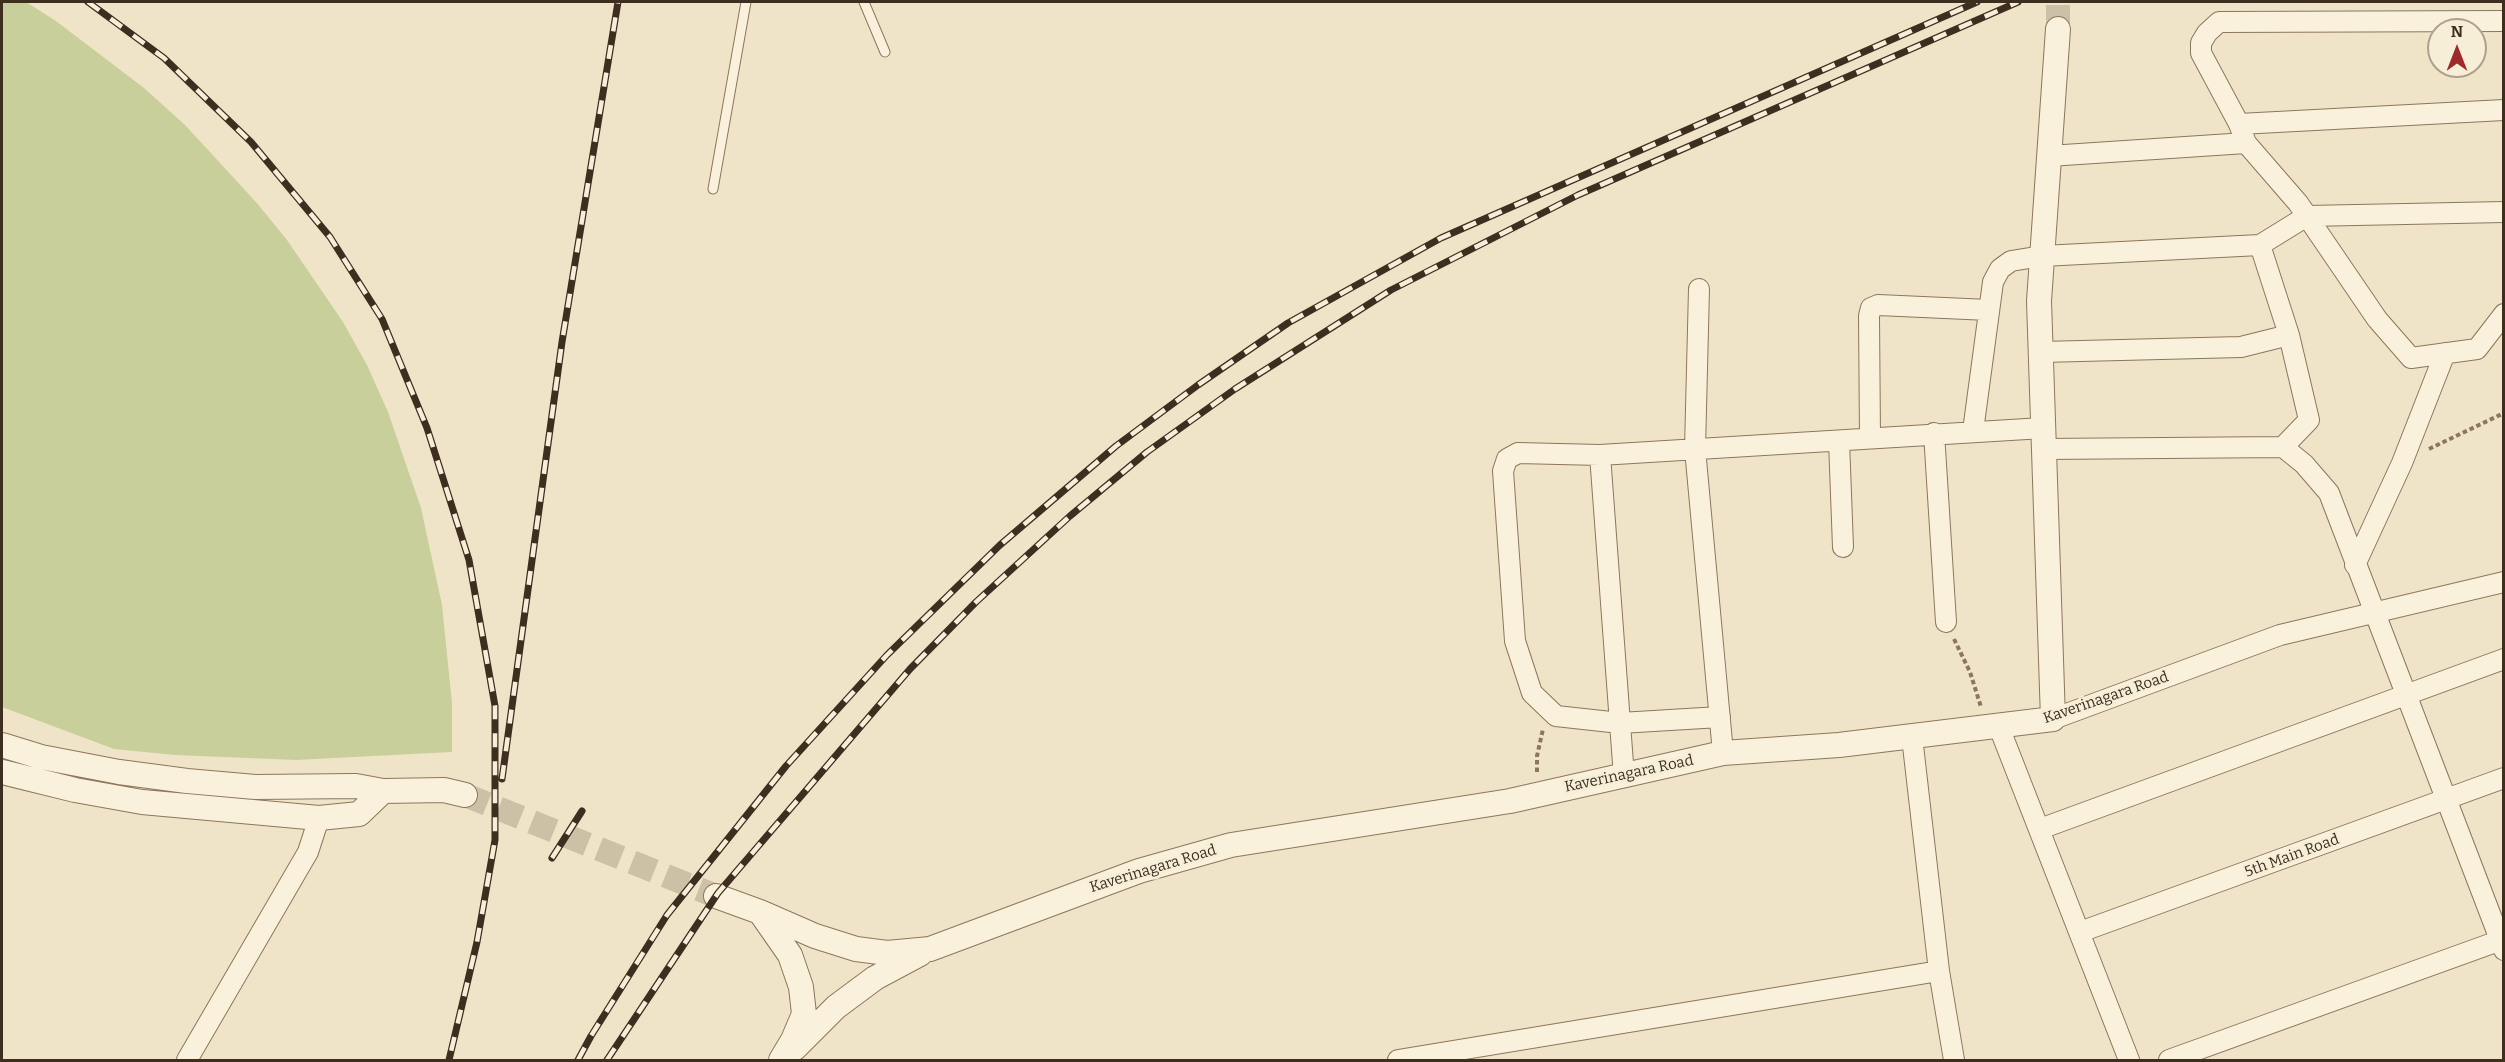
<!DOCTYPE html>
<style>
body{margin:0}
#map{position:relative;width:2505px;height:1062px;overflow:hidden;background:#f0e4c8;font-family:Bitter,serif}
canvas{display:block}
.frame{position:absolute;inset:0;border:3px solid #3d2e20;pointer-events:none}
.north{position:absolute;left:2427px;top:18px;width:60px;height:60px;box-sizing:border-box;background:#f7eed8;border:2px solid #ada18e;border-radius:50%;rotate:0deg;font-size:16px;font-weight:700;line-height:24px;text-align:center;color:#3d2e20}
.north::after{content:'';display:block;margin:auto;width:21px;height:27px;background:#9e2a2b;clip-path:polygon(50% 0,100% 100%,50% 72%,0 100%)}
</style>
<div id="map">
<canvas width="2505" height="1062"></canvas>
<div class="frame"></div>
<div class="north">N</div>
</div>
<script>
const ctx = document.querySelector('canvas').getContext('2d');
ctx.lineJoin = 'round';
function fill(path, color) {
  ctx.fillStyle = color;
  ctx.fill(path, 'evenodd');
}
function poly(rows) {
  const path = new Path2D();
  for (const r of rows) {
    path.moveTo(r[0], r[1]);
    for (let i = 2; i < r.length; i += 2) path.lineTo(r[i], r[i + 1]);
  }
  return path;
}
function strokePath(path, color, width, dash) {
  ctx.strokeStyle = color;
  ctx.lineWidth = width;
  ctx.lineCap = dash ? 'butt' : 'round';
  ctx.setLineDash(dash || []);
  ctx.stroke(path);
}
function label(font, color, halo, rows, align = 'center') {
  ctx.font = font + ' Bitter,serif';
  ctx.lineWidth = 6;
  ctx.setLineDash([]);
  ctx.textBaseline = 'middle';
  ctx.strokeStyle = halo;
  ctx.fillStyle = color;
  for (const [text, x, y, turn = 0] of rows) {
    ctx.save();
    ctx.translate(x, y);
    ctx.rotate((+turn || 0) * Math.PI / 180);
    ctx.textAlign = isNaN(turn) ? turn : align;
    if (halo) ctx.strokeText(text, 0, 0);
    ctx.fillText(text, 0, 0);
    ctx.restore();
  }
}
fill(poly([
 [2,2,26,2,56,21,144,88,185,125,256,202,287,240,343,322,367,365,388,412,421,508,442,605,452,703,452,752,296,760,175,755,114,749,2,707]
]), '#c9cf9b');
strokePath(poly([
 [2058,29,2058,2],
 [465,795,716,896]
]), '#ccc0a6', 24, [24, 12]);
const service = poly([
 [864,2,885,52],
 [713,189,746,2]
]);
const minor = poly([
 [2504,21,2219,22,2207,33,2201,43,2201,53,2239,124,2246,143,2298,203,2377,319,2411,358,2477,349,2504,314],
 [2239,124,2504,110],
 [2049,156,2246,143],
 [2260,245,2307,216,2504,212],
 [1699,289,1695,449,1723,753],
 [2041,352,2241,347,2289,335],
 [1973,431,1993,282,2000,269,2011,261,2042,256,2260,245,2289,335,2309,420,2283,447],
 [1934,433,1946,622],
 [1870,438,1869,316,1871,308,1878,305,1989,310],
 [1839,441,1843,547],
 [2044,449,2283,447,2304,464,2329,493,2504,950],
 [1600,455,1624,777],
 [2355,565,2402,463,2445,353],
 [1720,717,1620,723,1556,716,1532,693,1515,641,1503,471,1507,459,1518,453,1600,455,2043,428],
 [2053,719,2280,635,2504,582],
 [1999,727,2129,1060],
 [1912,737,1939,971,1954,1060],
 [2040,829,2504,659],
 [2080,932,2504,778],
 [187,1060,308,852,319,818],
 [1398,1060,1939,971],
 [2169,1060,2504,939]
]);
const tertiary = poly([
 [2,745,41,757,119,772,187,781,255,787,356,786,383,791,444,790,465,795],
 [2,772,75,790,142,802,319,818,359,814,383,791],
 [716,896,760,912,790,955,801,987,804,1014,793,1040,781,1060],
 [760,912,815,936,856,949,887,953,930,949,1139,871,1231,845,1510,801,1723,753,1839,745,2053,719,2039,301,2058,29],
 [795,1048,836,1007,875,978,920,954]
]);
strokePath(service, '#8d765c', 11);
strokePath(minor, '#8d765c', 22);
strokePath(tertiary, '#8d765c', 26);
strokePath(poly([
 [2429,449,2504,413],
 [1954,639,1970,672,1981,707],
 [1537,772,1537,756,1543,729]
]), '#8d765c', 4, [4.5, 3]);
strokePath(service, '#faf1dc', 9);
strokePath(minor, '#faf1dc', 20);
strokePath(tertiary, '#faf1dc', 24);
const rail = poly([
 [88,2,164,58,251,142,330,237,382,319,427,428,469,560,495,706,495,840,477,942,449,1060],
 [502,779,562,342,618,2],
 [552,858,582,811],
 [578,1060,591,1036,667,915,786,766,887,655,1000,545,1116,446,1198,385,1288,323,1441,238,1977,2],
 [607,1060,718,893,910,669,976,602,1070,516,1147,452,1235,389,1391,290,1578,195,2018,2]
]);
strokePath(rail, '#3d2e20', 7);
strokePath(rail, '#f7eed8', 4.5, [14]);
label('15px', '#3d2e20', '#f7eed8', [
 ["Kaverinagara Road",2106,698,-19],
 ["Kaverinagara Road",1629,774,-12],
 ["5th Main Road",2292,856,-20],
 ["Kaverinagara Road",1153,869,-17]
]);
</script>
